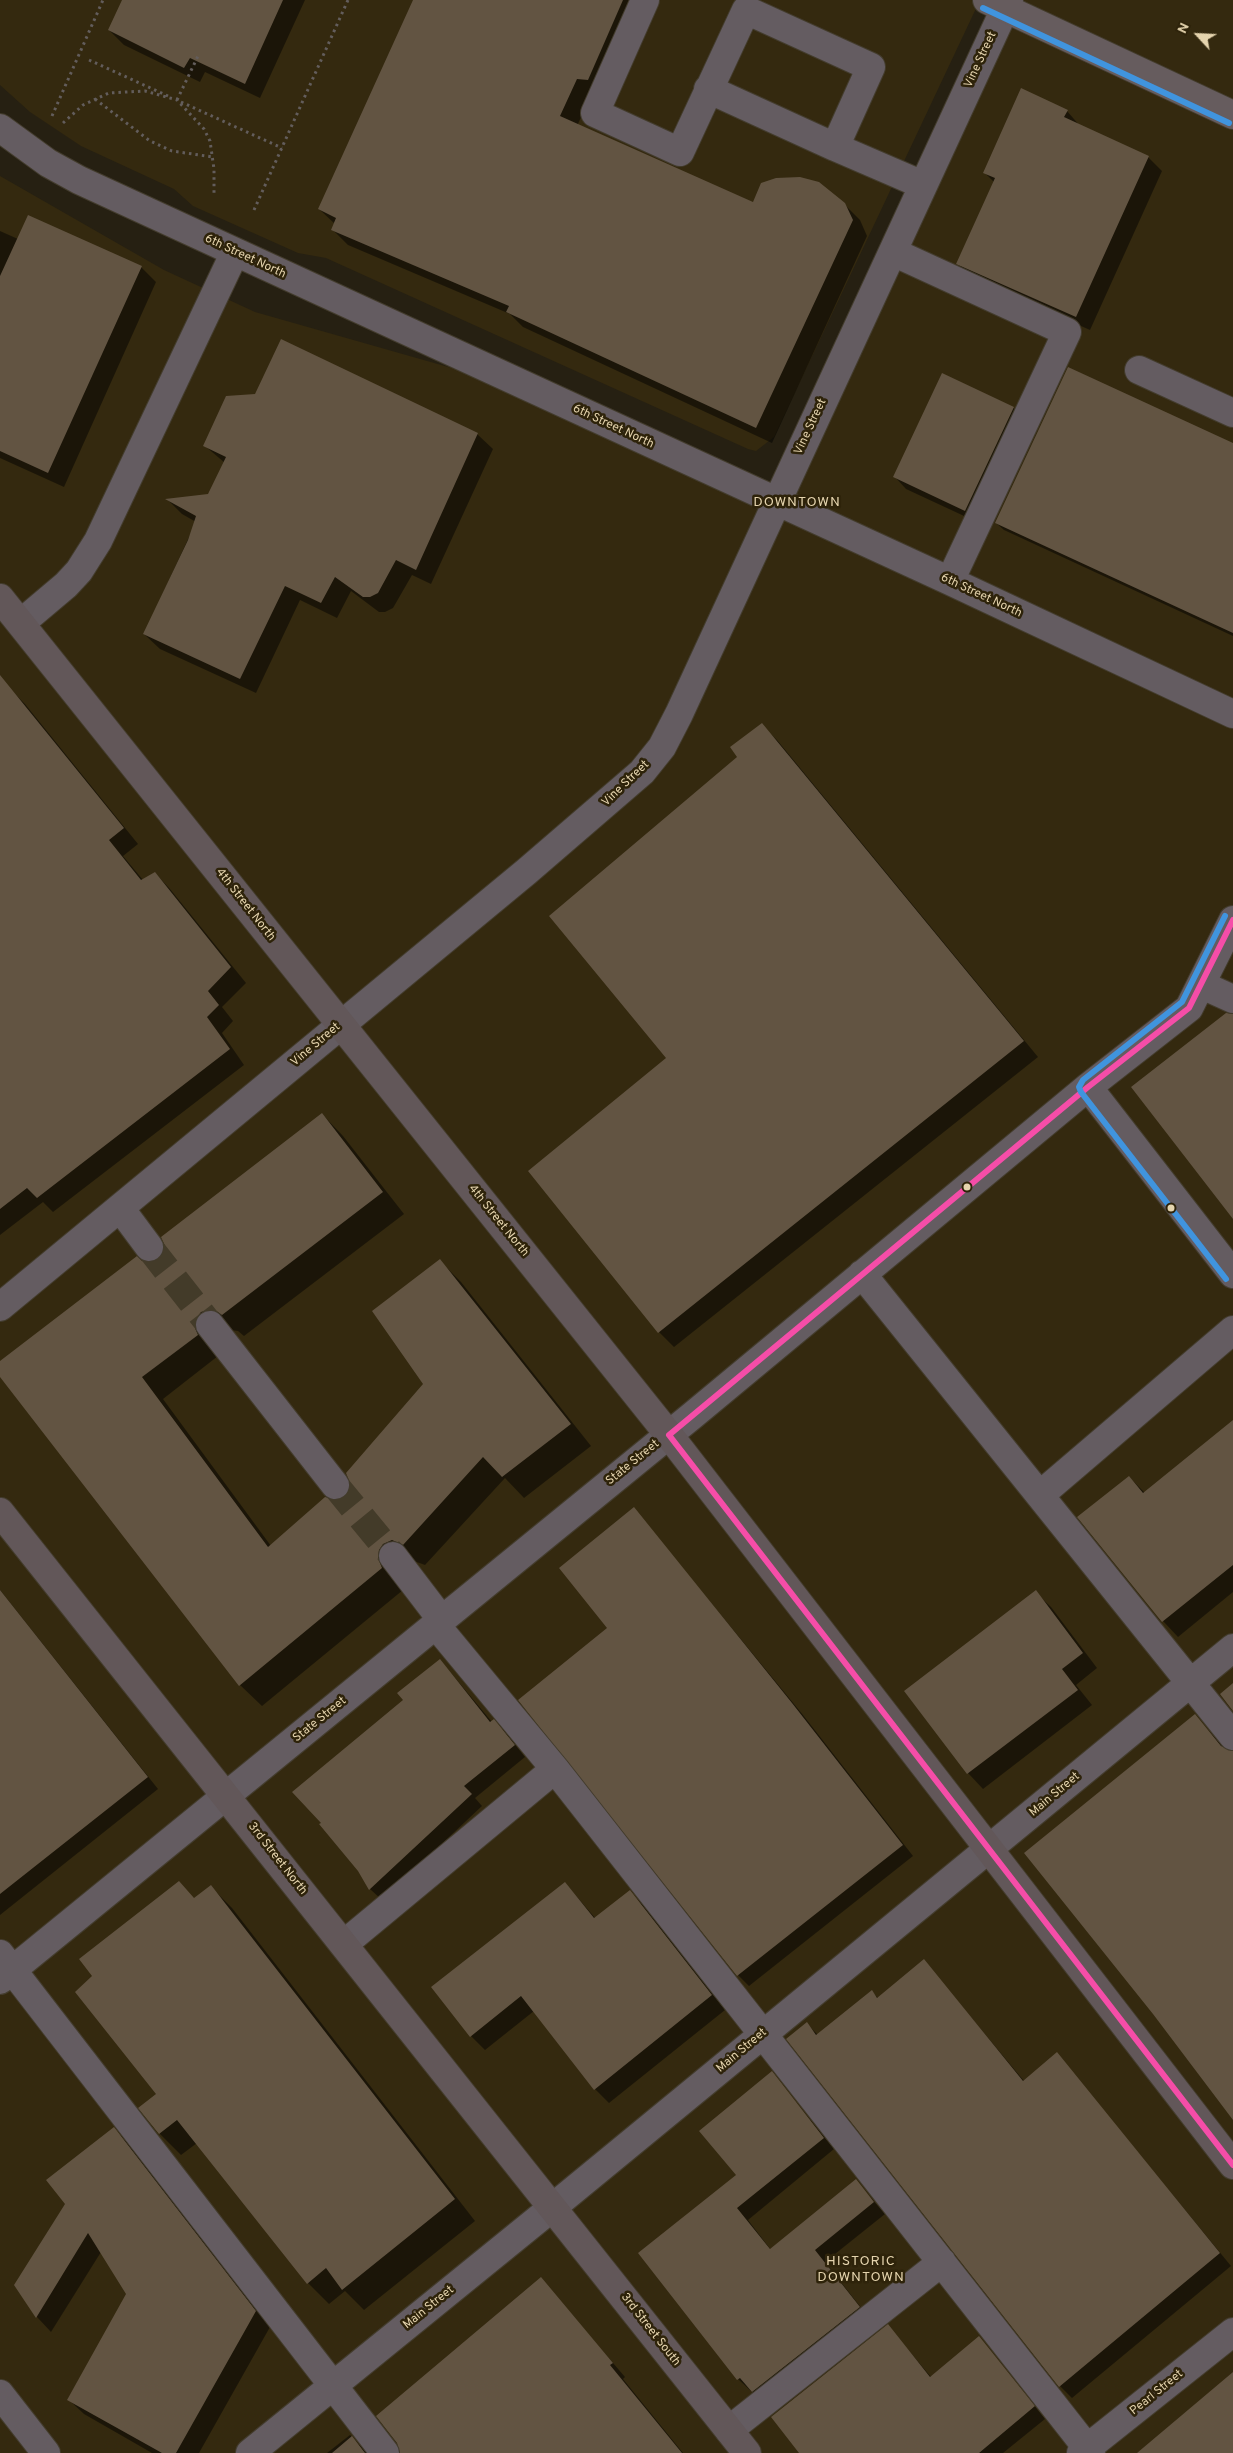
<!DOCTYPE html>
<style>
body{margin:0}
#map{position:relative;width:1233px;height:2453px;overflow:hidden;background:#262012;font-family:Overpass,sans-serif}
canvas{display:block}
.north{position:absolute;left:1173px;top:10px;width:50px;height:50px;-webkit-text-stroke:4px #2e230a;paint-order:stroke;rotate:295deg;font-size:14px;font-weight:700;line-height:20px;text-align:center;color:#e5d4ae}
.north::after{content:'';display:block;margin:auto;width:18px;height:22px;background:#e5d4ae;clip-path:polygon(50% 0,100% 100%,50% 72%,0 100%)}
</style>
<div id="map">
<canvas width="1233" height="2453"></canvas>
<div class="north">N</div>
</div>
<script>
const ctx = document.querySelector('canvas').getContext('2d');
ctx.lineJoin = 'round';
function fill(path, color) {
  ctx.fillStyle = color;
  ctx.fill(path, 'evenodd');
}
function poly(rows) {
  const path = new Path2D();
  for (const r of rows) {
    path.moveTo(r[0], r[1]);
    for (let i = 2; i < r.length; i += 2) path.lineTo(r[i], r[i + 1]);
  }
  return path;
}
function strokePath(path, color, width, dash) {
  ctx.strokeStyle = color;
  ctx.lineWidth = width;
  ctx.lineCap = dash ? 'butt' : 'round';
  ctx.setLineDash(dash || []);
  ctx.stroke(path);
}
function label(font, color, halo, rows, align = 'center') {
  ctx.font = font + ' Overpass,sans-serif';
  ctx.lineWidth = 5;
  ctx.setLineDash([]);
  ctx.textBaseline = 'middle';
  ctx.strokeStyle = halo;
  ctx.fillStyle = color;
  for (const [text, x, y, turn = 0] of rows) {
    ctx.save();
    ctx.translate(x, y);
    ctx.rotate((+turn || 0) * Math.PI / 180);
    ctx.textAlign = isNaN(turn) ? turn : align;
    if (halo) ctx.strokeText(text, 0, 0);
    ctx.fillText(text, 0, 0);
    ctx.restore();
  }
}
fill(poly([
 [0,0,980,0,774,437,756,451,748,449,326,258,298,253,193,206,174,189,81,146,30,112,0,85],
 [1009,0,1233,0,1233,2453,0,2453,0,176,164,270,255,312,543,394,776,502]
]), '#34290f');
fill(poly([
 [123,0,305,0,260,98,205,72,200,82,124,45,109,30],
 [414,0,645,0,592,93,577,126,754,203,844,204,860,220,867,236,772,443,523,327,510,314,348,245,333,230,335,224,319,209],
 [1067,111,1080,126,1148,157,1162,171,1090,330,971,277,957,263,994,182,984,172],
 [0,231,18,239,141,267,156,282,64,487,0,458],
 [943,375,1014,408,1025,420,977,522,906,489,895,477],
 [477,434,493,449,431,584,412,575,393,608,385,612,379,612,351,591,337,618,300,600,256,693,160,649,144,634,196,522,182,514,168,500,209,495,225,463,205,446],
 [1233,444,1233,636,1004,530,996,523],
 [10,689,25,704,138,844,123,856,143,880,155,873,170,889,246,983,222,1007,233,1021,222,1033,244,1065,53,1212,43,1202,0,1235,0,696],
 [761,725,777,740,1038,1057,674,1347,659,1332,667,1058,739,757],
 [322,1114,343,1136,404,1214,244,1336,238,1331,230,1330,218,1356,163,1399,271,1546,346,1498,424,1384,440,1261,461,1282,591,1446,524,1498,505,1478,425,1565,414,1561,403,1590,262,1706,240,1685,0,1375,0,1363,142,1262,150,1264,159,1260],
 [1233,1421,1233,1592,1178,1637,1163,1621,1079,1518,1129,1477,1145,1493],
 [634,1509,803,1715,913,1856,749,1986,738,1975,609,1628],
 [0,1590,158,1789,0,1915],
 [1035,1592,1051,1607,1097,1668,1076,1685,1092,1705,983,1789,968,1773,905,1692],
 [440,1660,492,1722,493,1721,505,1732,525,1757,475,1798,482,1806,382,1900,370,1889,359,1870,405,1701],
 [1195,1716,1228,1752,1233,1752,1233,2117],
 [565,1883,596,1919,630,1892,644,1906,725,2010,609,2103,595,2089,534,2011,485,2050,471,2036],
 [211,1887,232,1908,475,2221,364,2310,345,2291,329,2304,308,2283,197,2143,181,2155,160,2134,140,2108,158,2094,195,1899],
 [924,1961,1024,2081,1057,2054,1231,2266,1072,2398,1060,2386,807,2024,818,2035,872,1992,878,1998],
 [772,2073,834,2149,748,2220,771,2250,856,2181,885,2214,825,2262,870,2319,764,2403,738,2379,640,2253,737,2175],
 [113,2128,129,2144,270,2327,199,2453,152,2453,84,2414,68,2399,128,2294,101,2252,51,2332,37,2317,15,2285],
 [541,2279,625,2377,623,2379,683,2453,401,2453,402,2450,378,2416],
 [888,2326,931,2377,979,2337,1045,2419,1003,2453,802,2453],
 [350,2435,367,2453,327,2453]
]), '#0007');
fill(poly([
 [122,0,283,0,245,84,190,58,184,68,108,30],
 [413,0,623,0,588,80,577,79,560,116,753,202,761,183,776,178,800,177,819,182,845,203,853,220,756,428,506,312,509,306,331,230,336,218,318,209],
 [1021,88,1068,110,1064,117,1149,156,1076,317,956,264,995,178,983,173],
 [28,215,142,266,48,473,0,451,0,276],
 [281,339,478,433,416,570,396,560,378,593,370,597,363,597,335,577,321,603,285,586,240,679,143,634,188,540,196,516,165,499,208,494,226,457,203,446,226,396,255,394],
 [1068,367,1233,443,1233,633,995,523],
 [942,373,1014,407,965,511,893,477],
 [0,675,124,828,109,840,141,880,155,872,231,967,208,991,219,1005,207,1017,230,1049,37,1198,27,1188,0,1209],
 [762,723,1024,1041,658,1333,528,1171,666,1058,549,916,737,757,730,747],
 [1226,1013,1233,1014,1233,1219,1131,1087],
 [322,1113,383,1192,222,1315,215,1310,208,1310,201,1312,195,1320,195,1328,198,1335,142,1377,268,1547,325,1497,337,1500,345,1497,349,1491,350,1483,346,1473,423,1384,372,1311,440,1259,571,1424,502,1477,483,1457,403,1545,392,1540,383,1544,379,1550,378,1558,382,1568,239,1686,0,1377,0,1361,137,1256,142,1261,150,1263,159,1259,163,1253,165,1246,161,1237],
 [1233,1420,1233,1565,1162,1622,1077,1517,1129,1476,1143,1493],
 [634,1507,792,1703,903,1845,737,1976,518,1700,607,1628,559,1568],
 [0,1590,148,1777,0,1894],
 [1036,1590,1083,1653,1062,1669,1078,1690,967,1774,904,1691],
 [440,1659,490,1722,494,1719,515,1745,464,1786,472,1794,369,1890,358,1871,319,1824,321,1823,292,1792,403,1700,397,1693],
 [1233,1683,1233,1711,1220,1694],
 [1195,1714,1221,1746,1233,1751,1233,2120,1153,2014,1024,1853],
 [179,1881,194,1898,211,1885,455,2199,342,2290,326,2268,307,2284,177,2120,159,2134,138,2108,156,2094,75,1992,92,1976,79,1959],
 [565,1882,594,1918,630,1890,712,1995,594,2090,521,1996,470,2037,431,1987],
 [924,1959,1023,2081,1057,2052,1220,2253,1059,2387,786,2039,807,2022,816,2035,872,1990,877,1998],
 [772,2071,824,2138,737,2208,770,2249,856,2179,874,2202,815,2250,860,2307,752,2392,740,2378,737,2380,638,2253,736,2175,699,2131],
 [114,2127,256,2311,176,2453,162,2453,67,2400,126,2294,88,2233,36,2318,14,2285,65,2204,46,2180],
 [541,2277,613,2363,610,2365,682,2453,400,2453,397,2443,376,2416],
 [888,2324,930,2377,979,2336,1035,2406,979,2453,799,2453,771,2417],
 [1233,2372,1233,2453,1137,2453],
 [352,2436,365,2453,332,2453]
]), '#625442');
strokePath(poly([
 [149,1247,210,1325],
 [335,1485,393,1556]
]), '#433b29', 28, [28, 14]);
const minor = poly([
 [645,0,595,113,680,152,746,10,871,67,835,147,923,185],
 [708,89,835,147],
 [0,128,48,163,79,180,950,581,1233,714],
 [893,252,1067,332,950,581],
 [1139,370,1233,413],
 [21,623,66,585,79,571,98,541,235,252],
 [1202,985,1233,999],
 [1088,1087,1233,1274],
 [120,1208,149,1247],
 [862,1274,1233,1736],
 [0,1307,526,872,642,772,662,747,679,714,1009,0],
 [210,1325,335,1485],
 [1040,1495,1233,1330],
 [393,1556,441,1619],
 [435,1624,555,1769,1091,2453],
 [344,1944,555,1769],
 [0,1954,385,2453],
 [0,1980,693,1415,1088,1087,1189,1008,1233,920],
 [0,2394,46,2453],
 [729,2430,942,2262],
 [250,2453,553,2207,1233,1648],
 [1081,2453,1233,2332]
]);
const major = poly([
 [987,0,1233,115]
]);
const highway = poly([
 [0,598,669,1435,1233,2165],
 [0,1512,747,2453]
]);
strokePath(minor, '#433c2d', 30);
strokePath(major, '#433c2d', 30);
strokePath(highway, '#433c2d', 30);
strokePath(poly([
 [89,60,168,96],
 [95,99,150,141,172,151,213,157],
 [177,100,198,56],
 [181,102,282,148],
 [52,116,103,0],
 [63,123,83,105,109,93,145,91,177,100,204,129,210,141,214,169,214,193],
 [254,210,348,0]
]), '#635d5c', 3, [2.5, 4]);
strokePath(minor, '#645c61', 28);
strokePath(major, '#665c5e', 28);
strokePath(highway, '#625759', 28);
strokePath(poly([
 [1233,920,1189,1008,1088,1087,669,1435,1233,2165]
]), '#f54da8', 6);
strokePath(poly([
 [983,8,1229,123],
 [1225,916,1182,1002,1083,1080,1079,1087,1081,1092,1226,1279]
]), '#4094de', 6);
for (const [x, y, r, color] of [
 [967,1187,4.5,"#e5d4ae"],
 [1171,1208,4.5,"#e5d4ae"]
]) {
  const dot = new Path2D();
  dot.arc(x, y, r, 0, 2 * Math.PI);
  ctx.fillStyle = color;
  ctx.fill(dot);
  strokePath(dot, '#2e230a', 2);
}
label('12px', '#e5d4ae', '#2e230a', [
 ["Vine Street",981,60,-65],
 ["6th Street North",245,257,25],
 ["6th Street North",613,427,25],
 ["Vine Street",811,427,-65],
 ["6th Street North",981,596,25],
 ["Vine Street",626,784,-44],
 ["4th Street North",245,905,52],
 ["Vine Street",316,1045,-40],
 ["4th Street North",498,1221,51],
 ["State Street",633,1463,-39],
 ["State Street",320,1720,-39],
 ["Main Street",1055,1795,-40],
 ["3rd Street North",277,1859,52],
 ["Main Street",742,2051,-40],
 ["Main Street",429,2308,-39],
 ["3rd Street South",650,2330,52],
 ["Pearl Street",1157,2393,-39]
]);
ctx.letterSpacing = '1px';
label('14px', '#e5d4ae', '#2e230a', [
 ["DOWNTOWN",797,503],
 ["HISTORIC",861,2262],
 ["DOWNTOWN",861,2278]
]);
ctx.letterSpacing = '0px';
</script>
